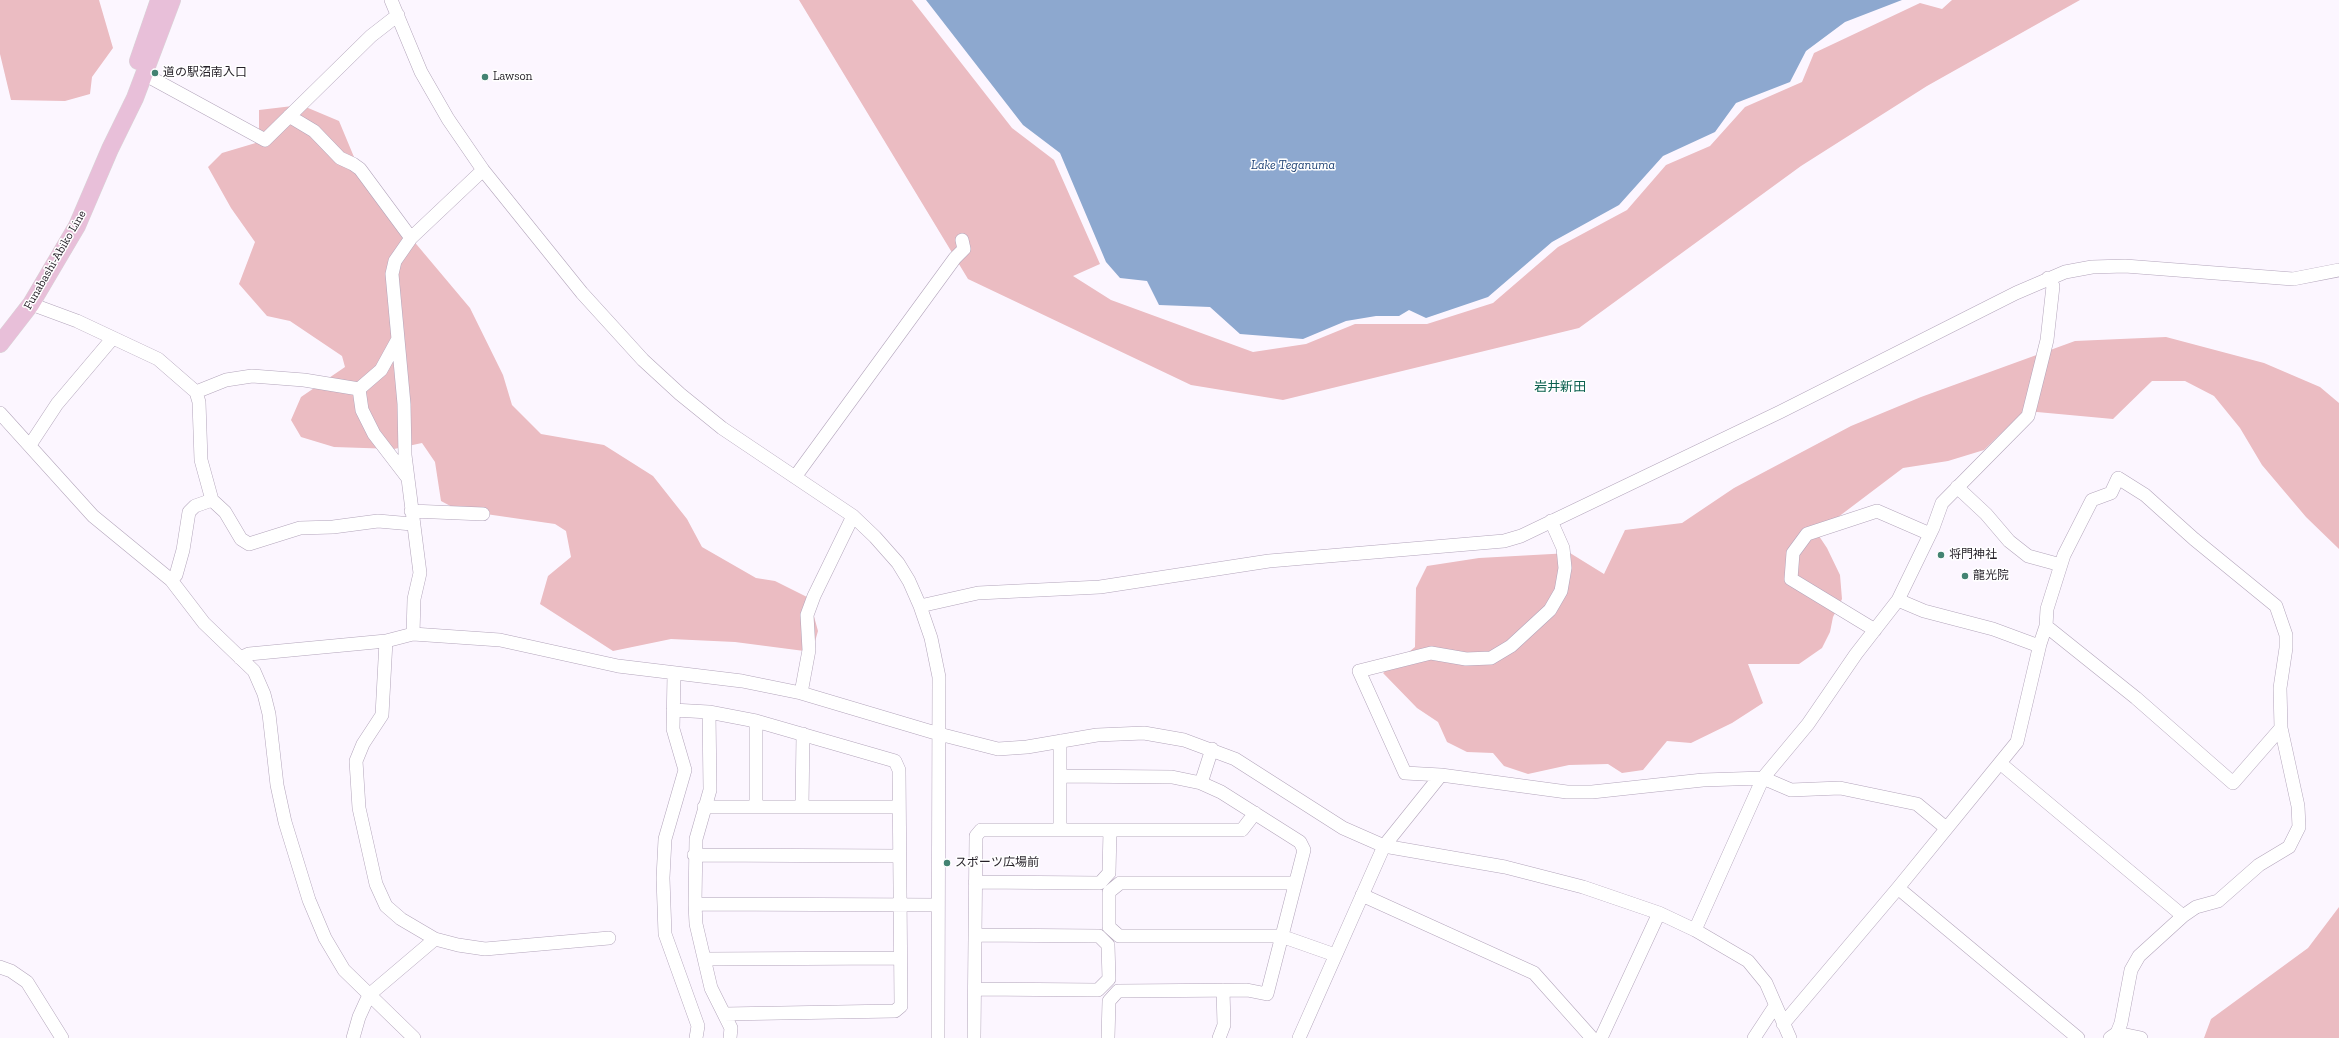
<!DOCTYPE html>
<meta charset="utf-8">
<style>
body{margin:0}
canvas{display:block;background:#fcf6ff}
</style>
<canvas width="2339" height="1038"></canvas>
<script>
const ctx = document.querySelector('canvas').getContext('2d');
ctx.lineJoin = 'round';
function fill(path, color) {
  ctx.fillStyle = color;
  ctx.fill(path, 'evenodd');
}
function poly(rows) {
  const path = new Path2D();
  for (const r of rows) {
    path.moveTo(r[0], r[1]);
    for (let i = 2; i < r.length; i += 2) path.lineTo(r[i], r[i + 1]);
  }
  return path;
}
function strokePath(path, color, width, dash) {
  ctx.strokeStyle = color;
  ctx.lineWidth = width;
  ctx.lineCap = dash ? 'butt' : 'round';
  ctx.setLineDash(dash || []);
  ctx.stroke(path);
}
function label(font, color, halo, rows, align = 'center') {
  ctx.font = font + ' "Zilla Slab","Noto Sans JP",serif';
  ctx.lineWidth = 3;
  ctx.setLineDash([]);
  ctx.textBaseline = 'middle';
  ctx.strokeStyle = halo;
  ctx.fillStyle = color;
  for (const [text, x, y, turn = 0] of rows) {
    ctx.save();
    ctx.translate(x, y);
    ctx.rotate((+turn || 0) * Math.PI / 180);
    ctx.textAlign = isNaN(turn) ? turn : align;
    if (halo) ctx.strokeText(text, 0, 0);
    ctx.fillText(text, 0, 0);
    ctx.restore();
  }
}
fill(poly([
 [0,0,99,0,113,48,92,77,90,94,65,101,11,100,0,54],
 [799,0,912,0,1012,128,1054,160,1100,264,1073,276,1111,300,1253,352,1306,344,1355,324,1427,324,1493,303,1558,247,1627,210,1666,165,1710,146,1745,107,1802,82,1814,53,1920,3,1942,9,1952,0,2080,0,1927,86,1801,166,1579,328,1283,400,1191,385,968,279],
 [301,105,339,121,354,157,359,176,470,308,503,375,512,405,541,434,604,445,653,476,687,519,702,547,756,578,775,581,809,598,818,631,812,652,735,642,671,639,613,651,540,604,548,576,571,557,566,531,555,524,458,510,441,501,435,462,422,443,394,449,334,447,301,437,291,420,301,397,345,367,342,356,290,321,267,316,239,284,255,242,231,208,208,167,222,153,259,142,259,110],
 [2166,337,2264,363,2320,387,2339,403,2339,549,2306,517,2262,465,2240,428,2214,396,2185,381,2152,381,2113,419,2037,412,2017,418,1984,450,1948,461,1903,468,1817,533,1827,548,1840,575,1842,599,1833,617,1830,632,1822,648,1799,664,1748,664,1763,703,1732,723,1691,743,1667,741,1643,770,1622,773,1608,764,1569,765,1528,774,1504,766,1493,753,1467,752,1447,742,1438,722,1417,708,1383,673,1415,647,1416,588,1427,566,1479,558,1570,553,1604,574,1625,530,1682,523,1734,488,1851,426,1921,397,2075,341],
 [2339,907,2339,1038,2204,1038,2211,1019,2308,948]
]), '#ebbcc2');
fill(poly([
 [926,0,1902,0,1845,22,1806,51,1790,82,1736,103,1715,132,1663,156,1619,205,1552,242,1488,297,1426,318,1409,310,1399,316,1376,316,1346,321,1303,339,1240,334,1210,307,1159,305,1147,281,1120,278,1106,262,1060,153,1023,125]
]), '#8da8cf');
const minor = poly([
 [391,0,421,72,448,119,483,170,582,293,643,360,680,394,722,428,853,516,875,537,898,563,909,581,920,606,931,638,939,677,938,1038],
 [144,74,265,140,371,36,398,15],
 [289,116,314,131,340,158,353,164,360,169,411,238],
 [31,304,77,321,158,359,196,392,199,402,201,460,212,500,225,512,241,539,249,544,300,528,333,527,378,521,412,524],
 [398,339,381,370,359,389,362,410,374,434,407,477],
 [196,392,226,380,252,376,304,380,359,389],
 [0,413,93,516,171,580,204,623,254,671,264,694,269,714,277,785,285,822,309,900,325,938,344,970,414,1038],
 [30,445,57,404,112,339],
 [795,477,955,258,964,249,962,240],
 [1957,487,1986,514,2009,541,2028,556,2061,565],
 [411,511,483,514],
 [171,580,176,575,183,550,189,512,195,506,212,500],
 [1898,600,1924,611,1993,629,2039,646],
 [920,606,978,593,1100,587,1269,561,1504,541,1521,536,1780,412,2016,293,2065,272,2092,267,2125,266,2293,279,2339,270],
 [2046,626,2136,698,2233,783,2281,728],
 [1875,630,1791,579,1793,553,1807,534,1877,511,1930,534],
 [413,634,414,599,420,573,405,455,404,404,392,274,395,261,411,238,483,170],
 [386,641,382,715,363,744,356,761,359,808,376,884,386,906,401,919,435,939,458,945,485,949,609,938],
 [240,658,249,654,386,641,413,634,500,640,618,666,742,681,801,693,939,734,998,749,1027,747,1097,735,1144,733,1184,740,1235,759,1343,828,1384,846,1505,867,1583,887,1659,913,1695,930,1748,961,1766,983,1790,1038],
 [674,674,673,729,685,770,665,839,663,878,665,934,698,1026,696,1038],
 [801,693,809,650,807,615,814,596,853,516],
 [673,710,709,712,756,721,895,761,899,770,901,1006,895,1011,724,1014],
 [709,712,710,790,696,839,695,904,696,924,711,988,731,1028,730,1038],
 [2000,763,2183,916],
 [1441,775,1567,792,1592,792,1703,780,1763,778,1791,790,1840,788,1917,804,1946,828],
 [1060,776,1172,777,1201,783,1221,792,1300,842,1304,850,1267,994,1247,990,1118,991,1109,1001,1108,1038],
 [1201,783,1212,749],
 [704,807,898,807],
 [756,807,756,721],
 [802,807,803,734],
 [1060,830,1060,741],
 [694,855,899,856],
 [975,882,1100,883,1109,873,1110,830],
 [1295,883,1120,883,1109,892,1109,927,1119,936,1281,936,1335,955],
 [1898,888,2078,1038],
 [1362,895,1534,973,1592,1038],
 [695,904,938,905],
 [1695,930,1763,778,1808,724,1856,654,1898,600,1933,528,1942,503,2028,416,2047,340,2053,286,2048,278],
 [975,935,1099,936,1108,945,1109,979,1098,990,975,989],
 [705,959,900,958],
 [0,967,11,971,27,982,62,1038],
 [1783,1024,1898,888,2017,742,2040,644,2046,626,2047,609,2064,555,2092,500,2111,493,2118,478,2145,495,2194,539,2276,606,2286,635,2286,648,2280,688,2281,728,2298,806,2299,827,2289,847,2259,865,2218,901,2196,907,2183,916,2139,956,2131,970,2121,1023,2117,1033,2110,1038],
 [2117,1033,2141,1038],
 [353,1038,359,1017,369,995,435,939],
 [974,1038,976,836,981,830,1242,830,1255,813],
 [1219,1038,1224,1025,1223,990],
 [1299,1038,1384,846,1441,775,1405,773,1359,671,1431,653,1466,659,1491,658,1511,646,1550,610,1561,591,1565,568,1563,548,1551,521],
 [1601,1038,1659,913],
 [1754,1038,1775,1006]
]);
const major = poly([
 [138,61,159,0],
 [0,344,31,304,77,226,110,149,135,98,172,0]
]);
strokePath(minor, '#b3a5bb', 14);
strokePath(major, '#d8d7d8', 18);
strokePath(minor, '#fff', 13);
strokePath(major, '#e8bfd9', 17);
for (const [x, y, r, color] of [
 [155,73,4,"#438372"],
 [485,77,4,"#438372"],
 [1941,555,4,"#438372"],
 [1965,576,4,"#438372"],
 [947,863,4,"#438372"]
]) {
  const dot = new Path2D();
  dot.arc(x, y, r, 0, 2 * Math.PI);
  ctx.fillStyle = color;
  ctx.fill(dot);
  strokePath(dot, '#fff', 1.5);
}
label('12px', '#241f27', '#fff', [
 ["道の駅沼南入口",163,73],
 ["Lawson",493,77],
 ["将門神社",1949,555],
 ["龍光院",1973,576],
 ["スポーツ広場前",955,863]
], 'left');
label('12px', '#241f27', '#fff', [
 ["Funabashi-Abiko Line",55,260,-60]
]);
label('italic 13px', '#214476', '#fff', [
 ["Lake Teganuma",1293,165]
]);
label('13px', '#0d6150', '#fff', [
 ["岩井新田",1560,387]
]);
</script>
